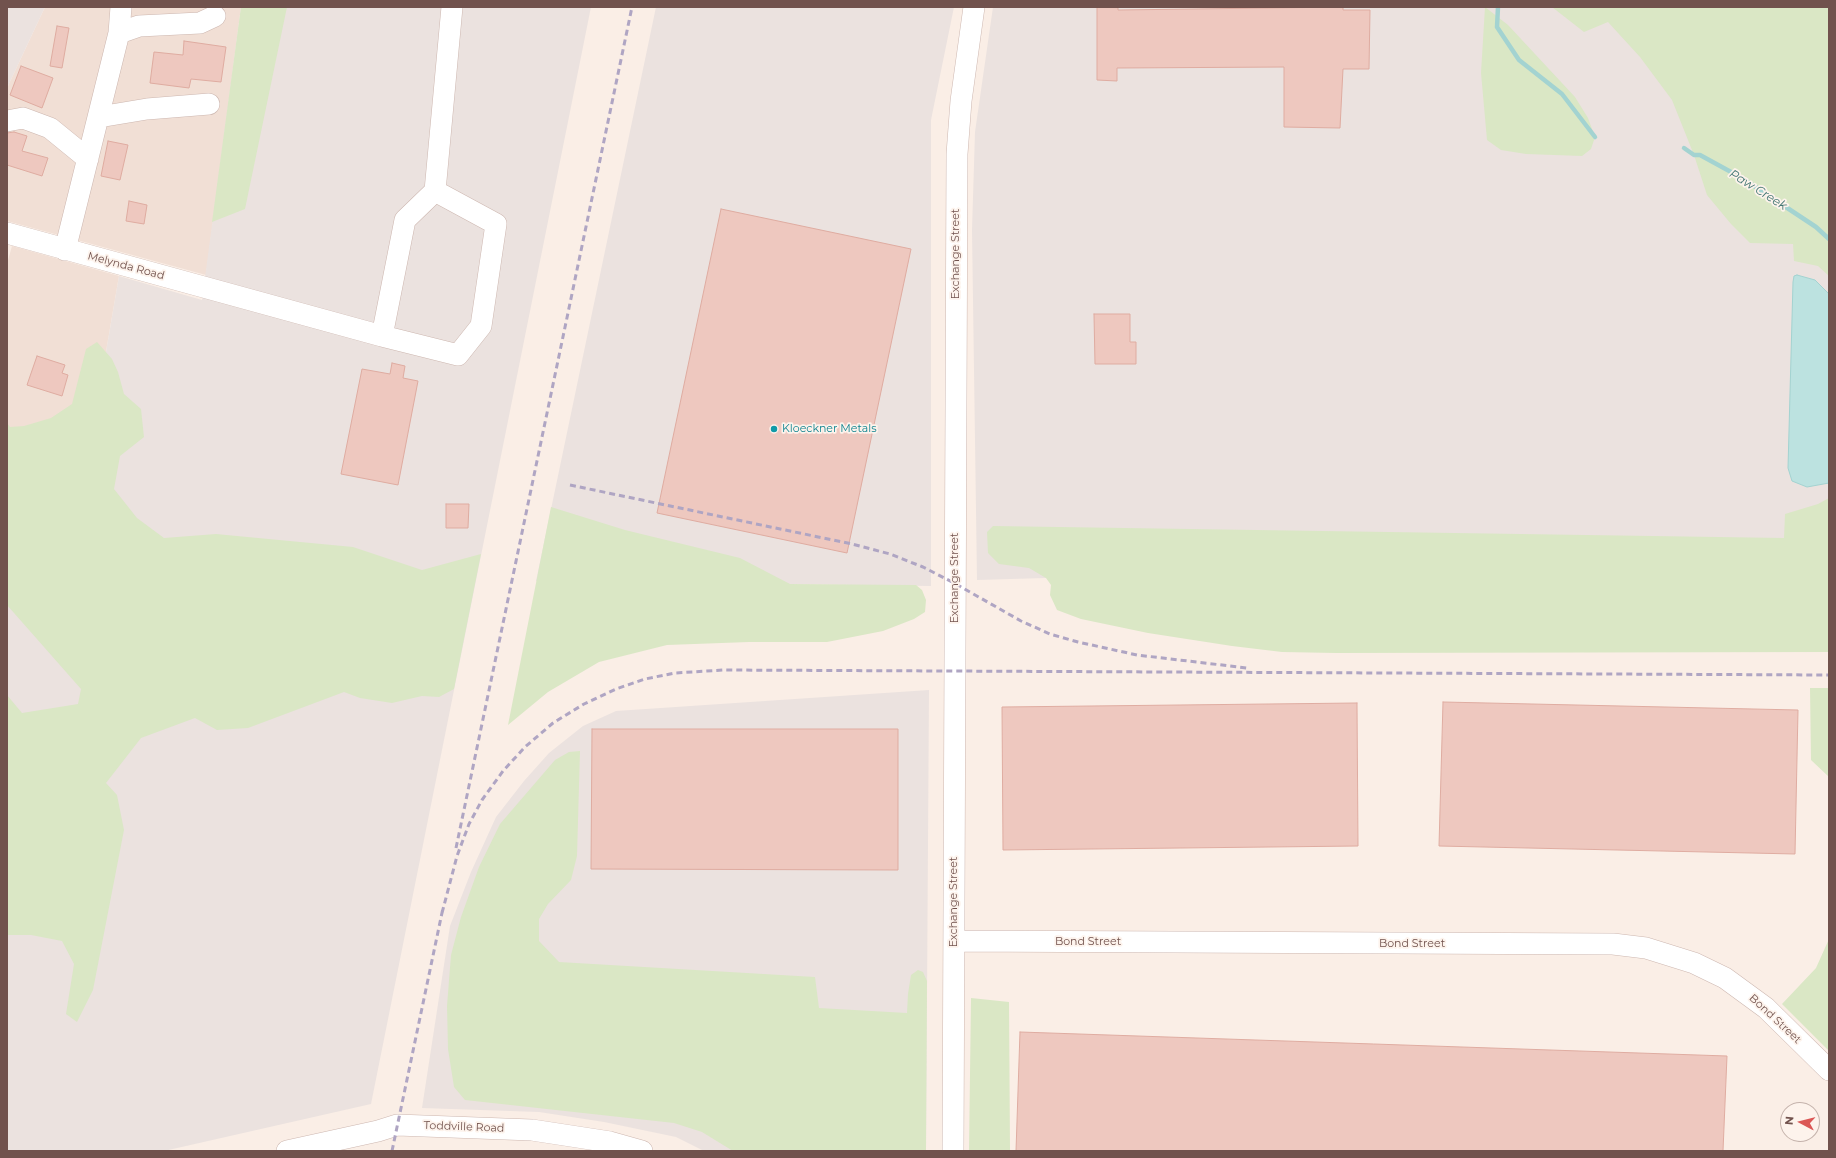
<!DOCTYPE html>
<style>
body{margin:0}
#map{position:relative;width:1836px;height:1158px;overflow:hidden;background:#faeee6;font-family:Montserrat,sans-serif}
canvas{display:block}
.frame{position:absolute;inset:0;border:8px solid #71524d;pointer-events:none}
.north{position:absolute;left:1780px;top:1102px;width:40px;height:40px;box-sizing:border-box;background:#fdf3ec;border:1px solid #c5b3ac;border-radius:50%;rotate:277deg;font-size:11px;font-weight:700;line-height:16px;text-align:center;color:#71524d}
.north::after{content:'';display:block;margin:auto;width:14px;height:18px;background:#db5755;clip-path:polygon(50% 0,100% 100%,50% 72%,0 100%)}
</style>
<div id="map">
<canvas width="1836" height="1158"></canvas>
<div class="frame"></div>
<div class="north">N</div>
</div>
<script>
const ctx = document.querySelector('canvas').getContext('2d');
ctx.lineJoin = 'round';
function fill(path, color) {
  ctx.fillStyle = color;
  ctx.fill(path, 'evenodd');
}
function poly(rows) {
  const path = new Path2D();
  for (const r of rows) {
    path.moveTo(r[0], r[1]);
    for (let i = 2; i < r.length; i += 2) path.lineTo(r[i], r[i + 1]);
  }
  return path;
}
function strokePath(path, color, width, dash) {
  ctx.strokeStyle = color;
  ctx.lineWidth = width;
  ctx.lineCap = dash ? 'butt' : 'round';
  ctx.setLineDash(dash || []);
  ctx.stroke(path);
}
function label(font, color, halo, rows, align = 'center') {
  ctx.font = font + ' Montserrat,sans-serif';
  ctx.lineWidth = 3.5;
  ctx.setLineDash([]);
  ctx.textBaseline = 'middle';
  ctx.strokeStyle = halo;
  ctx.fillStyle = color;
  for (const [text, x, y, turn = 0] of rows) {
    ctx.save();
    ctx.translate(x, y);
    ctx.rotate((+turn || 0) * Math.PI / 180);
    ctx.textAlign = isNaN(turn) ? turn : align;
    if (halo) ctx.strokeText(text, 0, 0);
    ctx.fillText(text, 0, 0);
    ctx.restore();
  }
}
fill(poly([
 [45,7,241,7,206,275,7,221,7,88],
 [12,246,119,276,87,462,7,437,7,264]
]), '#f1dfd5');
fill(poly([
 [7,7,45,7,7,88],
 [241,7,591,7,371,1104,164,1151,7,1151,7,437,87,462,119,276,202,300],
 [656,7,954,7,931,120,931,586,536,581],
 [993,7,1829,7,1829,555,977,580,972,230,975,132],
 [929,690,926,1151,704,1151,676,1137,604,1122,539,1112,422,1108,450,926,471,872,496,817,524,781,549,753,583,726,616,711]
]), '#ebe2df');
fill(poly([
 [241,7,287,7,245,209,212,222],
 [1485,7,1508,25,1575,97,1588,118,1595,137,1591,149,1582,156,1526,154,1501,150,1487,140,1481,73],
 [1552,7,1829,7,1829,276,1818,266,1794,261,1793,244,1750,243,1731,224,1707,195,1694,155,1672,100,1640,57,1608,22,1584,32],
 [97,342,112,359,118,372,124,394,141,409,144,437,120,456,114,489,137,518,164,538,216,534,353,547,422,570,481,554,454,689,439,697,422,696,392,703,360,698,344,692,248,728,217,730,195,718,141,738,106,783,117,795,124,830,93,990,77,1022,66,1014,74,964,62,941,31,935,7,935,7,695,22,713,78,704,81,689,7,605,7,423,10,427,24,426,51,418,72,404,86,349],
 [1829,498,1829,652,1336,653,1282,652,1232,646,1148,633,1081,619,1057,610,1050,595,1051,585,1046,578,1029,568,999,564,988,553,987,532,993,526,1784,538,1785,514,1818,504],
 [551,507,625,530,740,558,790,584,916,585,922,590,926,600,925,612,914,619,883,631,827,642,749,642,667,645,599,662,548,692,508,725],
 [1810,688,1829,688,1829,777,1811,760],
 [580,751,577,856,571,880,548,904,539,919,539,941,559,962,815,977,819,1008,907,1013,908,994,911,975,918,970,923,972,927,981,926,1151,733,1151,702,1132,674,1123,465,1100,454,1087,448,1049,447,1006,451,955,461,917,479,867,500,824,555,760,569,752],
 [1829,939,1829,1051,1782,1004,1816,968],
 [971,998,1009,1002,1010,1151,969,1151]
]), '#dae7c5');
const water = poly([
 [1797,275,1815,280,1829,294,1829,483,1807,487,1792,481,1788,468,1793,282,1794,276,1797,275]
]);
fill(water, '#bce2e0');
strokePath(water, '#a3d3d1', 1);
strokePath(poly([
 [1498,7,1497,27,1519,60,1562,94,1595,137],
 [1684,148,1694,155,1700,155,1742,178,1816,227,1829,239]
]), '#a3d3d1', 4.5);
const building = poly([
 [1097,7,1118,7,1118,10,1343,7,1343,10,1370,10,1369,69,1343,69,1340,128,1284,127,1284,67,1117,68,1117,81,1097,80,1097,7],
 [57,26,69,28,62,68,50,66,57,26],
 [184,41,226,47,221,82,191,79,189,88,150,83,154,52,183,55,184,41],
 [21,66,53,78,42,108,10,95,21,66],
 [14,132,27,136,22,151,48,158,42,176,7,165,7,133,14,132],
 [108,141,128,145,120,180,101,176,108,141],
 [129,201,147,205,144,224,126,221,129,201],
 [721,209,911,249,847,553,657,513,721,209],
 [1094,314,1130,314,1130,342,1136,342,1136,364,1095,364,1094,314],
 [37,356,65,365,62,373,68,375,62,396,27,385,37,356],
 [392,363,405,366,403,378,418,381,398,485,341,474,362,369,390,374,392,363],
 [446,504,469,504,468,528,446,528,446,504],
 [1443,702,1798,710,1795,854,1439,846,1443,702],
 [1357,703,1358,846,1003,850,1002,707,1357,703],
 [592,729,898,729,898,870,591,869,592,729],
 [1020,1032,1727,1056,1723,1151,1016,1151,1020,1032]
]);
fill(building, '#eec8bf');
strokePath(building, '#dfaca1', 1);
const minor = poly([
 [119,33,121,7],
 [99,117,147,109,209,104],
 [7,121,23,118,50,128,88,159],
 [435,191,496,224,481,326,458,355,382,336,405,220,435,191,452,7],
 [7,233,382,336],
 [65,250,119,33,139,26,200,23,215,16],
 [954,941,1613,944,1646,948,1694,963,1725,978,1766,1008,1829,1070],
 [287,1151,378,1131,397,1125,532,1130,610,1142,642,1151],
 [953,1151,957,154,961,101,974,7]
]);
strokePath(minor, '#cdb7b0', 22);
strokePath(minor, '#fff', 21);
strokePath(poly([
 [570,485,852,544,890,554,923,567,954,583,1021,621,1050,634,1078,642,1137,655,1247,668],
 [456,848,632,7],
 [442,913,457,856,469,824,482,800,503,771,525,747,553,723,584,704,616,689,645,679,675,673,724,670,1829,675],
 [392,1151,443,908]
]), '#afa5c3', 3, [6, 4]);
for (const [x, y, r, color] of [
 [774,429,4,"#0f9aa8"]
]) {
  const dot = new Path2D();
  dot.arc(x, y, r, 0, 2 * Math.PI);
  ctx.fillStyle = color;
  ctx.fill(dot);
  strokePath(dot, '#fdf3ec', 1.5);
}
label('11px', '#71524d', '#fdf3ec', [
 ["Exchange Street",956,254,-90],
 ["Melynda Road",126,266,15],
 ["Exchange Street",955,578,-90],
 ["Exchange Street",954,902,-90],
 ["Bond Street",1088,942],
 ["Bond Street",1412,944],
 ["Bond Street",1775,1019,43],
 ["Toddville Road",464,1127,2]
]);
label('11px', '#0d838f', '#fdf3ec', [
 ["Kloeckner Metals",782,429]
], 'left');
label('italic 12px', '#427673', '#fdf3ec', [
 ["Paw Creek",1758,190,32]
]);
</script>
